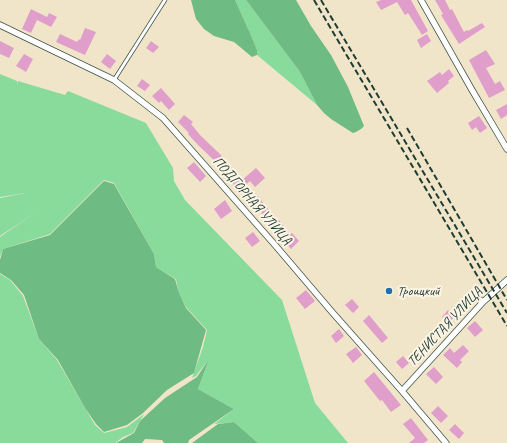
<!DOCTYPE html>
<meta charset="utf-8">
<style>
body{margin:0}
canvas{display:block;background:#f1e5c9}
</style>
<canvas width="507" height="443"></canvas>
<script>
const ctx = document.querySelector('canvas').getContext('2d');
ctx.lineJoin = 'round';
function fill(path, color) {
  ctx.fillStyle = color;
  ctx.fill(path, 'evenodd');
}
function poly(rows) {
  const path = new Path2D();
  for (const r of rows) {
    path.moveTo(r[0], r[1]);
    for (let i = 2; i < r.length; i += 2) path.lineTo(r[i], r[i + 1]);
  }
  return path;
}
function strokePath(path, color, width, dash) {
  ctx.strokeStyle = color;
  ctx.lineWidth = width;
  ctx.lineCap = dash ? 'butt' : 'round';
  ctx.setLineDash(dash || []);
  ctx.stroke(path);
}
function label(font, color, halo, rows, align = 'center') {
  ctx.font = font + ' Caveat,sans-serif';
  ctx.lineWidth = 4;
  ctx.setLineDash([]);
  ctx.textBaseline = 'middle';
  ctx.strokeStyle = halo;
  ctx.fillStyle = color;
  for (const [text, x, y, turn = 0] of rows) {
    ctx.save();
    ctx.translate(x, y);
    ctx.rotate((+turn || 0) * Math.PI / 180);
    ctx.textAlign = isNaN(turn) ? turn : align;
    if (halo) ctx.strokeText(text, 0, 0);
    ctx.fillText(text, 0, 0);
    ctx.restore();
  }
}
fill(poly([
 [235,0,246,0,300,72,317,105,257,55,257,50,250,33],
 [0,74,17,81,18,84,18,81,65,95,68,91,146,123,173,168,174,181,185,200,282,300,315,403,348,443,258,443,234,422,214,424,234,409,198,389,209,359,196,376,192,378,203,347,207,330,186,307,178,290,176,279,156,267,154,254,114,183,104,180,50,234,3,249,0,257,0,237,35,213,0,236,0,198,25,193,0,197],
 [0,274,10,280,23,296,39,339,57,360,95,425,104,433,127,427,144,414,133,433,123,437,115,443,0,443]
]), '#89db9c');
fill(poly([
 [191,0,235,0,250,33,257,50,257,55,252,57,234,42,214,36,204,29,196,19],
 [246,0,296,0,311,26,331,55,348,87,364,126,361,129,356,132,353,133,331,119,324,113,317,105,300,72],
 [104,181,114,184,154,254,156,267,175,279,178,290,186,308,206,330,194,373,167,390,143,413,127,425,104,432,96,424,85,408,58,360,39,339,24,295,11,280,0,273,0,260,3,249,50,235],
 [209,359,198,389,234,409,189,440,188,443,164,443,162,440,145,439,142,443,116,443,134,433,140,421,165,398,197,377],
 [234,422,258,443,192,443,218,424]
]), '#6ebb84');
fill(poly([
 [381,0,411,0,428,31,422,35,408,13,405,15,397,2,381,10,376,2],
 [435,0,445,0,450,10,452,9,464,32,467,30,468,31,482,23,485,27,459,44,441,15,443,14],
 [31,9,47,17,49,13,57,17,51,27,37,20,31,33,22,29],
 [85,28,96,32,85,55,56,42,60,34,77,42,79,39,80,40],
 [427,34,431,41,421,48,417,40],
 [0,41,14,48,9,58,0,54],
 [151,41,159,47,153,53,146,48],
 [486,50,495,64,486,68,495,84,500,81,505,90,489,98,469,60],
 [24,54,33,59,26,72,16,66],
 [107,54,116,61,110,69,101,62],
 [449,69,454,76,448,81,449,83,437,93,427,81,440,72,442,75],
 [142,79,150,85,145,91,137,86],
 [161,88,175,104,169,110,161,101,159,103,152,96],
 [507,104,507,115,501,119,496,110],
 [184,115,193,122,191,124,200,135,224,158,218,164,198,145,188,134,189,133,178,122],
 [479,116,487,128,480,133,476,127,472,130,468,123],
 [194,162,206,176,200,182,187,168],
 [231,167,242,180,256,168,265,178,255,187,250,181,239,191,224,173],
 [256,194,278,221,279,220,290,234,292,233,299,241,291,249,256,206,254,208,248,200],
 [225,200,232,211,221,219,214,209],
 [253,232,260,241,252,247,245,238],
 [306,290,315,301,305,309,296,298],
 [352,299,359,307,353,313,345,305],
 [448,310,455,316,449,323,442,317],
 [369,315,388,338,382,343,363,321],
 [475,321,483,330,475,337,467,328],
 [339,329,344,336,336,343,331,336],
 [463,345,469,351,460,360,462,362,457,368,443,355,450,348,454,353],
 [356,347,362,355,353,363,346,354],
 [403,356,409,363,402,369,396,362],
 [434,367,443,377,436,384,426,374],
 [374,372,401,405,391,412,382,400,380,401,364,381],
 [438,406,448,416,441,423,431,413],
 [411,418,428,440,424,443,409,443,415,438,403,424],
 [455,424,464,433,459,439,449,430]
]), '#e09eca');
const service = poly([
 [114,80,165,0]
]);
const minor = poly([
 [421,0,472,90,507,149],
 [0,25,114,80,163,118,275,245,332,312,402,391,446,443],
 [476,297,483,302],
 [402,391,483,302,507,280]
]);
strokePath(service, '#3e564a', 4.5);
strokePath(minor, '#3e564a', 7);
strokePath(service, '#fff', 3);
strokePath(minor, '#fff', 5.5);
strokePath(poly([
 [314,0,507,326],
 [321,0,507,313],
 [407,128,507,300]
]), '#1f3d34', 2, [6, 3]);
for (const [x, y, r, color] of [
 [389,291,4,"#1f6fb2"]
]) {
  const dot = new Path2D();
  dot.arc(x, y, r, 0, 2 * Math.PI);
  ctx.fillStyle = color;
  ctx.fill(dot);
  strokePath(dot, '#fcf5e5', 1.5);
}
label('14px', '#1f3d34', '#fcf5e5', [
 ["ПОДГОРНАЯ УЛИЦА",252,201,49],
 ["ТЕНИСТАЯ УЛИЦА",445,327,-47]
]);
label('14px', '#1f3d34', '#fcf5e5', [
 ["Троицкий",397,291]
], 'left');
</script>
